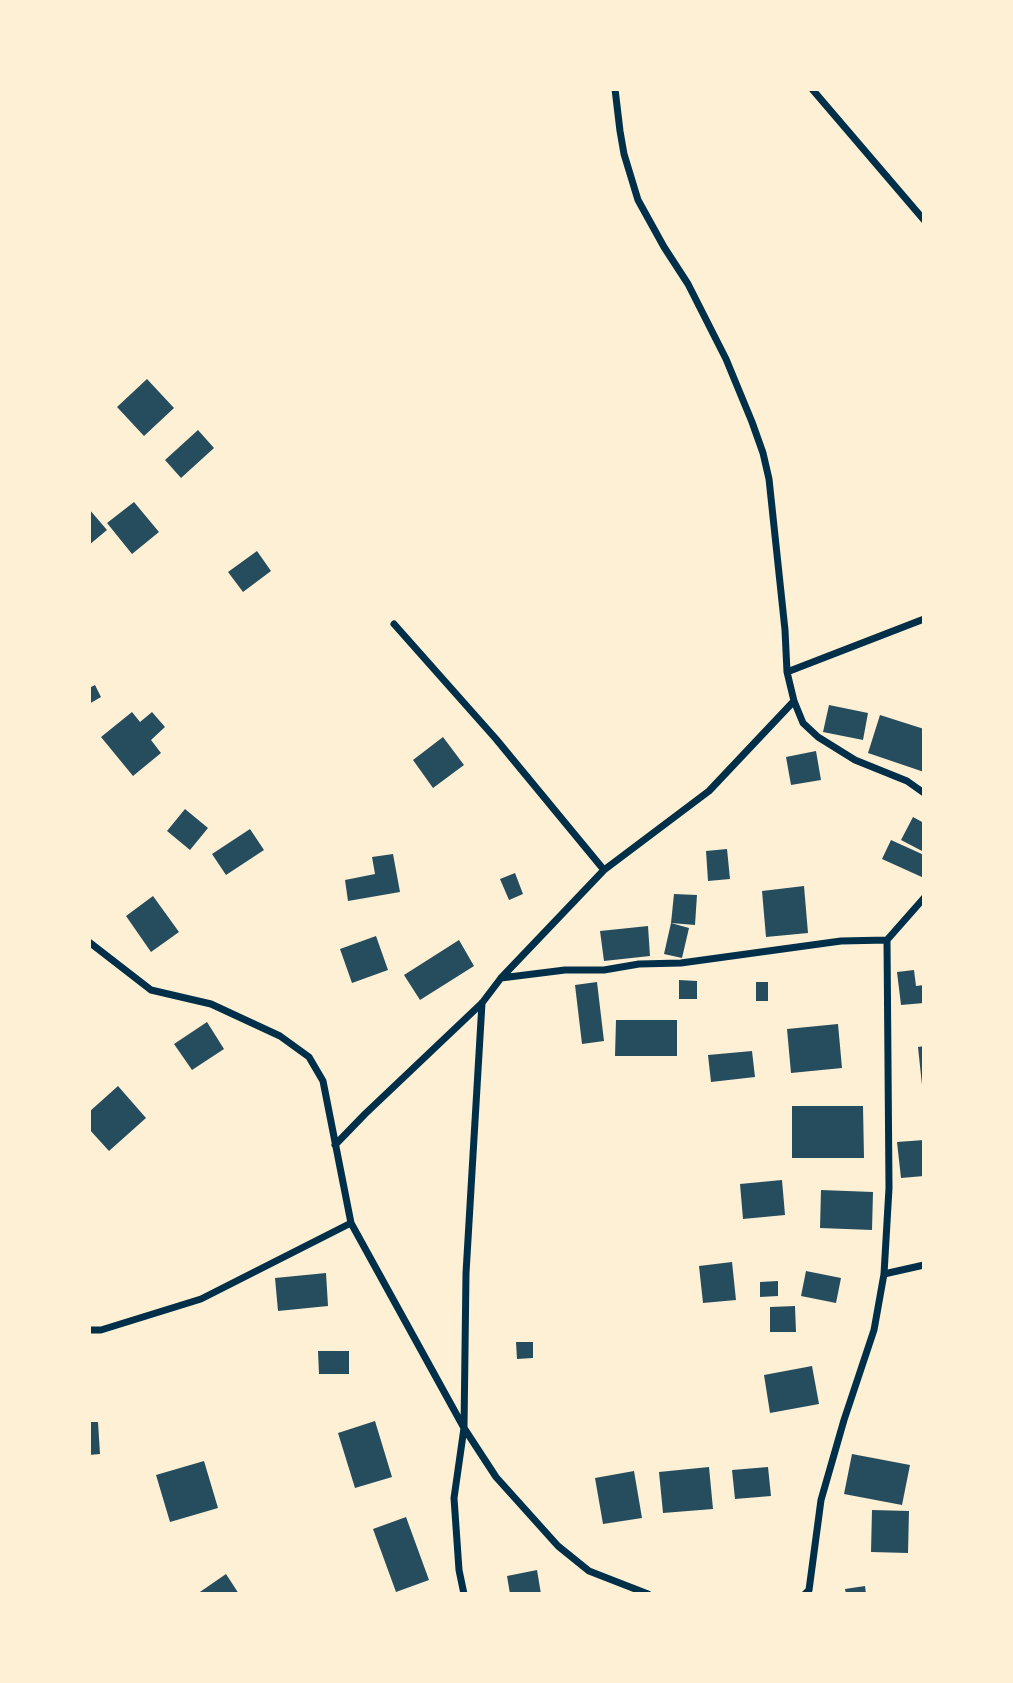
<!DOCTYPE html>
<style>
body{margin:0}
#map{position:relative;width:1013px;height:1683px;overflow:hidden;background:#fdf0d5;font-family:Montserrat,sans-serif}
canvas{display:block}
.frame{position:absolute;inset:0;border:91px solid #fdf0d5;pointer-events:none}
</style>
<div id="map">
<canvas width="1013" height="1683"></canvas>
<div class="frame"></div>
</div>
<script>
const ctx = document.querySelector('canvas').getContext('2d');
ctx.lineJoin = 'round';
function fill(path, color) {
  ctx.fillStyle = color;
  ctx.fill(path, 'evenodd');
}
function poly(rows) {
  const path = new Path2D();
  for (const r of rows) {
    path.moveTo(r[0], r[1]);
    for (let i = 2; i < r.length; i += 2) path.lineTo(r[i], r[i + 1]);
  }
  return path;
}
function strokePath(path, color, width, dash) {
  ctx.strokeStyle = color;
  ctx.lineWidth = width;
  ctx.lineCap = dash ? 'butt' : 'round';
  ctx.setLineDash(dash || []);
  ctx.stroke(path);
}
fill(poly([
 [147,379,174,408,144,436,117,407],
 [198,430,214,448,181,478,165,460],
 [134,502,159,532,132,554,107,523],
 [89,509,107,530,89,545],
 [257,551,271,571,243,592,228,572],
 [95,685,101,697,89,704,89,688],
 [829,705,868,713,863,740,823,732],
 [132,712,140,722,152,712,165,727,151,740,161,753,133,776,101,737],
 [880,715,924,729,924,772,868,753],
 [443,737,464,765,433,788,413,760],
 [816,751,821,780,791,785,786,757],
 [185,809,208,828,190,850,167,831],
 [913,817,924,823,924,852,901,840],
 [250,829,264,850,226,875,212,854],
 [891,840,924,855,924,878,882,859],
 [727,849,730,879,708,881,706,851],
 [393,854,400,892,348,901,345,880,375,874,372,857],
 [515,873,523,894,509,900,500,879],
 [804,886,808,933,766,937,762,891],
 [674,894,697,895,695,925,671,923],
 [153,896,179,932,151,952,126,916],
 [671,923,689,928,682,958,664,954],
 [648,926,650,956,604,961,600,931],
 [376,936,388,970,352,983,340,949],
 [459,940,474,966,420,1000,404,975],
 [914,970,916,986,924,985,924,1003,901,1005,897,972],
 [679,980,697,981,697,999,679,999],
 [597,982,604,1041,582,1044,575,985],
 [756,982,768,982,768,1001,756,1001],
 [616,1020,677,1020,677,1056,615,1056],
 [207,1022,224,1049,192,1070,174,1044],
 [838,1024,842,1068,791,1073,787,1029],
 [924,1046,924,1085,922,1085,918,1047],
 [752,1051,755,1077,711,1082,708,1055],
 [118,1086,146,1118,109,1151,89,1129,89,1112],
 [792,1106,863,1106,864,1158,792,1158],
 [924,1140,924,1176,901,1178,897,1142],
 [782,1180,785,1215,743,1219,740,1184],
 [821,1190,873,1192,872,1230,820,1228],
 [732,1262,736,1300,703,1303,699,1266],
 [806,1271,841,1278,836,1303,801,1296],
 [326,1273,328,1306,278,1311,275,1278],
 [778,1281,778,1296,760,1297,760,1282],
 [795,1306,796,1332,770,1332,770,1307],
 [516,1342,533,1342,533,1358,517,1359],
 [318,1351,349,1351,349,1374,319,1374],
 [812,1366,819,1404,770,1413,764,1375],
 [375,1421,392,1477,355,1488,338,1433],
 [89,1422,98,1422,100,1454,89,1455],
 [852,1454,910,1465,902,1505,844,1494],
 [204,1461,218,1508,170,1522,156,1475],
 [709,1467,713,1509,663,1513,659,1472],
 [768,1467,771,1496,735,1499,732,1470],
 [634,1471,642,1518,603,1524,595,1478],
 [872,1510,909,1511,908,1553,871,1552],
 [406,1517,429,1580,396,1592,373,1529],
 [537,1570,541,1594,510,1594,507,1576],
 [226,1574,239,1594,197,1594],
 [865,1586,866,1594,846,1594,845,1589]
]), '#264d5e');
strokePath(poly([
 [615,89,620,131,624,154,638,200,664,247,688,284,726,359,752,422,763,453,769,479,785,630,787,672,794,701,803,723,818,737,855,760,907,781,924,793],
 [812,89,924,220],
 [394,624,496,739,604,870],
 [787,672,924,619],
 [89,942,151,990,211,1004,280,1036,309,1057,323,1081,351,1223,464,1428,496,1477,558,1546,589,1571,648,1594],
 [501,978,565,970,604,970,639,964,681,963,841,941,887,940],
 [335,1145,365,1114,482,1003,501,978,604,870,709,791,794,701],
 [884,1274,924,1265],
 [89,1330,101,1330,201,1299,351,1223],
 [464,1594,459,1570,454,1498,464,1428,466,1273,482,1003],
 [805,1594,809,1590,821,1500,844,1420,874,1330,884,1274,889,1188,887,940,924,898]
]), '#003049', 7);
</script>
